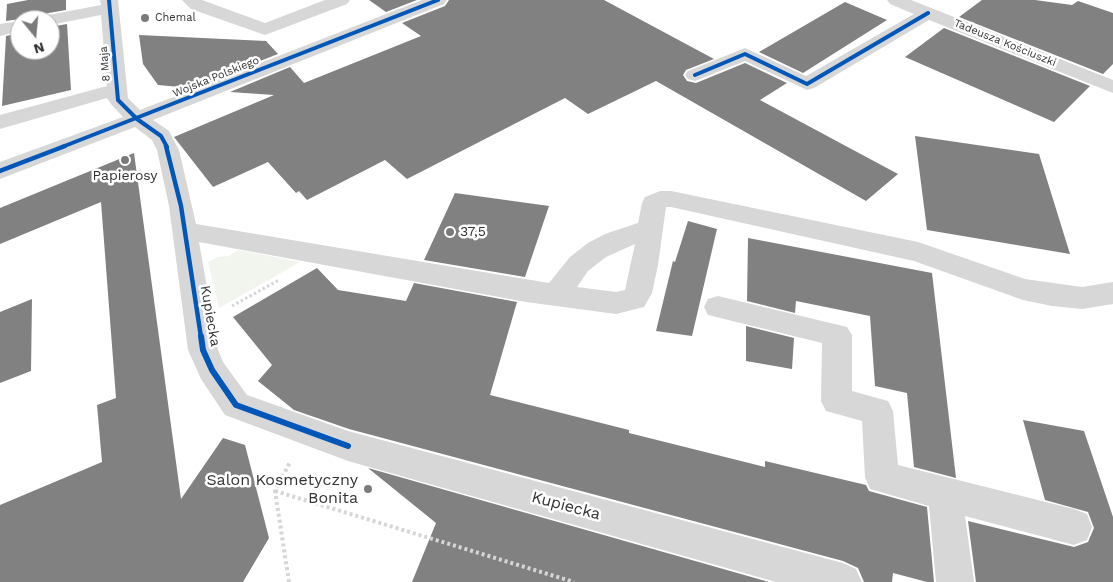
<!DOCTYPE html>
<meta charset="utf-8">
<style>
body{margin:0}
#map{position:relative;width:1113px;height:582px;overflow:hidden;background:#fff;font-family:"Work Sans",sans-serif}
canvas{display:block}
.north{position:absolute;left:10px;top:10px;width:50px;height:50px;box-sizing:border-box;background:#fff;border:1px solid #adadad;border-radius:50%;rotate:163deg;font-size:14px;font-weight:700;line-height:20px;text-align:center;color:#333}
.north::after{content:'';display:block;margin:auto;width:18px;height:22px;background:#7a7a7a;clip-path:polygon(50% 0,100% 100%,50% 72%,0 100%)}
</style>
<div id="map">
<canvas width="1113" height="582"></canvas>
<div class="north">N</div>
</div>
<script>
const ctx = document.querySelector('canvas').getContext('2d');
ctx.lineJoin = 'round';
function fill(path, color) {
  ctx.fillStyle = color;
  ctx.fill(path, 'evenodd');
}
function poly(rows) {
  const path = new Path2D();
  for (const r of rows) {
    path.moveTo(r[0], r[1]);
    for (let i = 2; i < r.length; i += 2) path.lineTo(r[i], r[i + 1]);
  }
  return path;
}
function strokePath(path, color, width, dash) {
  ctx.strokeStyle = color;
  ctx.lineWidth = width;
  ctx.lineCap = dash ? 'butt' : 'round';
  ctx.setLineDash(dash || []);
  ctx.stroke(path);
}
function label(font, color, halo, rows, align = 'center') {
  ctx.font = font + ' "Work Sans",sans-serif';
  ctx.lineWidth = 5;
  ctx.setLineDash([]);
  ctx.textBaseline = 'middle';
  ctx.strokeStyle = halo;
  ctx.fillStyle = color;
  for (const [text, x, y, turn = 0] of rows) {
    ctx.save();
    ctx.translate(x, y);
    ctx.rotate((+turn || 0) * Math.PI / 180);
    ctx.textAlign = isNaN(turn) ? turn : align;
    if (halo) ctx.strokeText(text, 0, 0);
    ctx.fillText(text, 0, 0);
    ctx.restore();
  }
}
fill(poly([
 [238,250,300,262,219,308,208,262,217,257,229,256]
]), '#f1f5ed');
fill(poly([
 [28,0,66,0,66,10,43,14,38,20,20,19,6,21,7,4],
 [369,0,417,0,386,12],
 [449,0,604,0,714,59,686,70,683,75,687,81,696,83,745,63,787,83,760,100,898,174,866,201,656,81,588,114,565,98,407,179,385,160,307,200,299,191,296,193,268,162,213,187,174,137,274,95,230,92,290,67,304,83,421,36,402,23,445,6],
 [982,0,1035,0,1072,5,1078,1,1113,13,1113,64,1103,74,959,17],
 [845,2,887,20,803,73,759,52],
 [67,24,71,90,2,106,6,36,20,33,20,50,50,50,50,27],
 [944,28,1090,86,1054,122,905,57],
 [139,35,266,41,278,54,191,88,158,85,143,64],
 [915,136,1039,154,1070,254,927,230],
 [134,153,181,499,223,438,245,445,269,538,243,582,0,582,0,505,102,462,97,405,116,398,101,202,0,244,0,208],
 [455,193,549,206,525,277,424,260],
 [688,221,717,229,692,336,656,331,673,261,675,262],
 [748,238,932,273,956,478,914,467,907,393,875,386,870,316,796,301,795,313,747,301],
 [317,268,338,290,406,301,414,283,517,302,490,395,629,430,629,433,765,467,765,461,866,485,869,491,927,507,934,582,927,582,893,573,892,582,864,582,858,568,843,561,349,429,294,410,258,381,272,365,233,317],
 [32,299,31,371,0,383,0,312],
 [746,326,794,338,792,369,746,361],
 [1023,420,1084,431,1113,517,1113,582,976,582,968,521,1074,547,1088,542,1094,528,1088,512,1045,500],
 [368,468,769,582,412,582,436,523]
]), '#818181');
strokePath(poly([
 [232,306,279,280]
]), '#d6d6d6', 3, [2.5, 2.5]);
strokePath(poly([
 [275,491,574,582],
 [289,582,275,491,290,462]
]), '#d6d6d6', 4, [3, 3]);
fill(poly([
 [100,0,118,0,128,98,140,110,422,0,447,0,444,4,153,120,169,131,179,150,196,224,549,283,570,257,588,243,605,234,638,223,642,203,645,197,660,191,671,191,918,242,1025,279,1082,287,1113,282,1113,304,1082,309,1052,306,1023,300,914,261,671,207,666,207,658,265,652,293,644,307,616,314,526,302,199,242,218,350,223,362,247,395,348,431,843,563,856,569,862,582,776,582,348,461,225,415,201,379,188,350,169,206,157,150,152,140,135,127,0,179,0,162,123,117,111,104,107,98,0,129,0,115,107,86,101,15,50,25,50,20,40,20,43,16,101,5,100,0],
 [635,244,625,290,616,292,577,287,588,271,606,257,635,244],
 [182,0,202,0,265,23,325,0,350,0,347,4,265,35,191,9,182,0],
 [887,0,911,0,1113,80,1113,93,929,20,814,88,807,90,745,61,695,81,688,79,685,75,688,71,745,48,806,76,914,14,890,4,887,0],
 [20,21,20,31,0,36,0,24,20,21],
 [718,296,847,327,852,335,852,391,888,401,893,411,898,465,1074,509,1087,514,1092,527,1087,540,1074,545,965,516,974,582,936,582,929,506,870,489,865,477,862,421,826,411,821,401,822,343,708,315,704,307,708,299,718,296]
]), '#d7d7d7');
strokePath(poly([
 [109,0,118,100,137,119,161,136,167,147],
 [695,75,745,54,807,84,928,13],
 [62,147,438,0]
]), '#0057b8', 4);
strokePath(poly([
 [166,146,181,206,201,337],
 [0,171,65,146]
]), '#0057b8', 4.5);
strokePath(poly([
 [201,336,203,350,212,370,236,405,348,446]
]), '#0057b8', 6);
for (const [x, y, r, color] of [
 [145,18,5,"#7a7a7a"],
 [125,160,5,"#7a7a7a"],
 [450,232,5,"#7a7a7a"],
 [368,489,5,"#7a7a7a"]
]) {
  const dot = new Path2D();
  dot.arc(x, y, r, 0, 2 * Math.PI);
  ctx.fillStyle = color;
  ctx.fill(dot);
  strokePath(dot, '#fff', 2);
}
label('11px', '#333', '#fff', [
 ["Chemal",155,18]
], 'left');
label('11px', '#333', '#fff', [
 ["Tadeusza Kościuszki",1005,43,22],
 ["8 Maja",105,64,-95],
 ["Wojska Polskiego",216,77,-22]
]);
label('14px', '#333', '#fff', [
 ["Papierosy",125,176],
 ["37,5",460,232,"left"]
]);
label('14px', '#333', '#fff', [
 ["Kupiecka",210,316,80]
]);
label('16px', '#333', '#fff', [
 ["Salon Kosmetyczny",358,480],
 ["Bonita",358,498]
], 'right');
label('16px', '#333', '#fff', [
 ["Kupiecka",566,506,15]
]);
</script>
